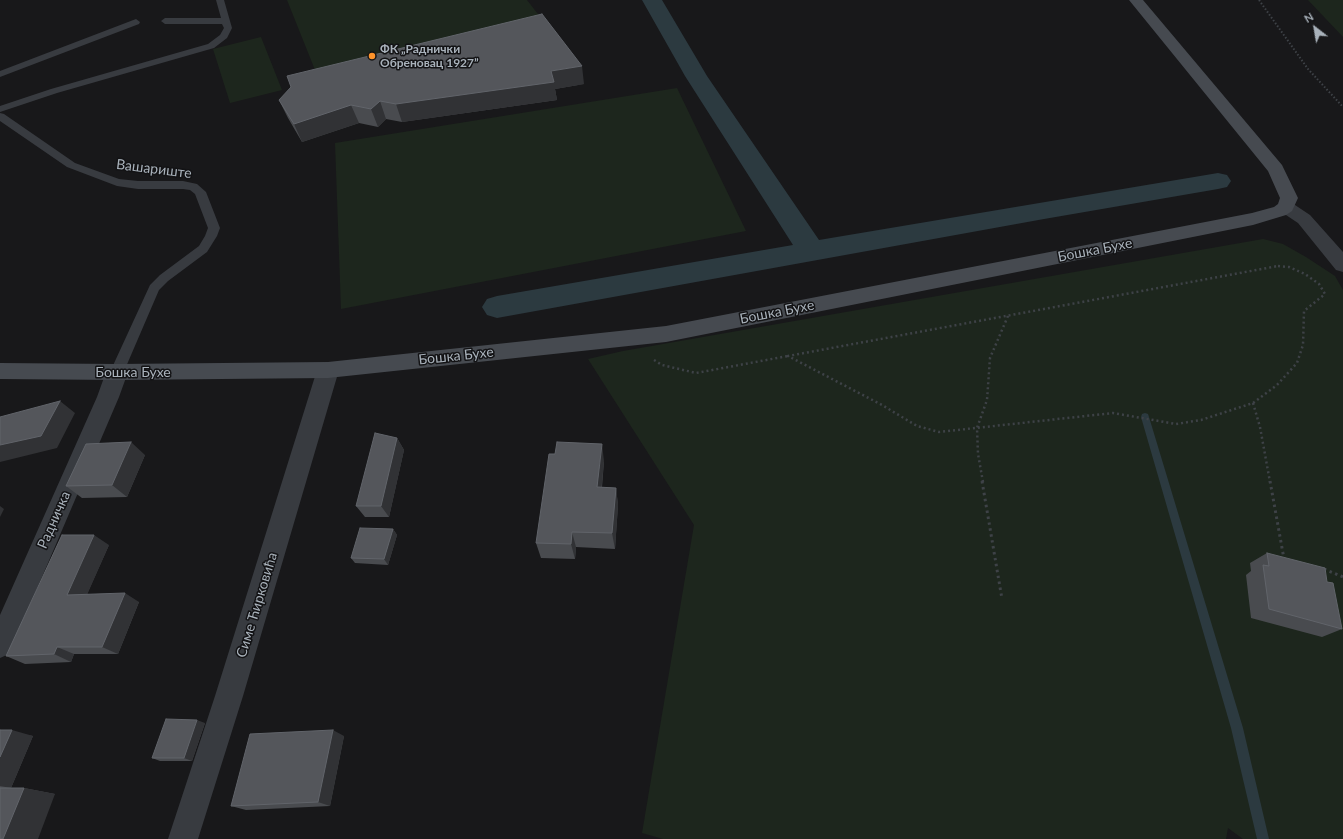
<!DOCTYPE html>
<meta charset="utf-8">
<style>
body{margin:0}
#map{position:relative;width:1343px;height:839px;overflow:hidden;background:#18181a;font-family:Lato,sans-serif}
canvas{display:block}
.north{position:absolute;left:1295px;top:8px;width:40px;height:40px;-webkit-text-stroke:3px #131315;paint-order:stroke;rotate:329deg;font-size:11px;font-weight:700;line-height:16px;text-align:center;color:#a9b2bb}
.north::after{content:'';display:block;margin:auto;width:14px;height:18px;background:#a9b2bb;clip-path:polygon(50% 0,100% 100%,50% 72%,0 100%)}
</style>
<div id="map">
<canvas width="1343" height="839"></canvas>
<div class="north">N</div>
</div>
<script>
const ctx = document.querySelector('canvas').getContext('2d');
ctx.lineJoin = 'round';
function fill(path, color) {
  ctx.fillStyle = color;
  ctx.fill(path, 'evenodd');
}
function poly(rows) {
  const path = new Path2D();
  for (const r of rows) {
    path.moveTo(r[0], r[1]);
    for (let i = 2; i < r.length; i += 2) path.lineTo(r[i], r[i + 1]);
  }
  return path;
}
function strokePath(path, color, width, dash) {
  ctx.strokeStyle = color;
  ctx.lineWidth = width;
  ctx.lineCap = dash ? 'butt' : 'round';
  ctx.setLineDash(dash || []);
  ctx.stroke(path);
}
function label(font, color, halo, rows, align = 'center') {
  ctx.font = font + ' Lato,sans-serif';
  ctx.lineWidth = 3;
  ctx.setLineDash([]);
  ctx.textBaseline = 'middle';
  ctx.strokeStyle = halo;
  ctx.fillStyle = color;
  for (const [text, x, y, turn = 0] of rows) {
    ctx.save();
    ctx.translate(x, y);
    ctx.rotate((+turn || 0) * Math.PI / 180);
    ctx.textAlign = isNaN(turn) ? turn : align;
    if (halo) ctx.strokeText(text, 0, 0);
    ctx.fillText(text, 0, 0);
    ctx.restore();
  }
}
fill(poly([
 [287,0,527,0,548,27,321,85],
 [1308,0,1343,0,1343,37],
 [261,37,282,90,230,103,213,49],
 [677,88,746,231,341,309,335,143],
 [1263,239,1283,244,1306,257,1335,276,1343,290,1343,839,1243,839,1228,828,1226,839,663,839,642,833,694,525,588,359,623,351]
]), '#1d261d');
fill(poly([
 [1145,413,1148,414,1149,417,1243,728,1269,839,1257,839,1231,728,1141,417,1142,414,1145,413]
]), '#2c3a40');
fill(poly([
 [642,0,662,0,707,76,819,240,1218,173,1227,175,1231,181,1227,187,1218,189,1044,219,497,318,487,315,482,307,487,299,497,296,793,245,685,76,642,0]
]), '#2c3a40');
strokePath(poly([
 [1259,0,1308,69,1343,107]
]), '#3e4247', 2, [1.5, 2]);
strokePath(poly([
 [1278,266,1289,267,1305,274,1319,284,1325,294,1304,311,1303,345,1297,363,1277,385,1253,403,1201,420,1176,424,1113,413,939,432,917,426,882,405,788,356,1278,266],
 [654,360,662,365,696,373,788,356],
 [1253,403,1260,427,1270,482],
 [983,482,978,454,977,428,987,400,990,358,1008,316]
]), '#3e4247', 2.5, [2, 3]);
strokePath(poly([
 [982,481,1002,599],
 [1270,481,1284,559],
 [1324,569,1343,577]
]), '#3e4247', 3, [2.5, 3.5]);
fill(poly([
 [216,0,224,0,232,28,227,38,214,48,57,93,0,112,0,106,51,89,208,44,220,35,224,28,222,24,165,24,161,21,165,18,221,18,216,0],
 [136,19,140,22,139,24,0,77,0,71,136,19],
 [0,113,4,114,75,163,119,179,138,181,183,181,197,184,206,192,220,228,217,236,207,252,168,281,159,290,122,376,117,377,112,376,110,372,150,285,160,275,199,246,205,236,208,228,195,194,190,190,183,189,138,189,117,186,67,167,0,121,0,113]
]), '#383b40');
fill(poly([
 [1286,201,1292,203,1310,215,1343,252,1343,272,1336,270,1298,223,1280,211,1277,207,1280,203,1286,201],
 [328,362,335,364,339,370,243,696,198,839,168,839,215,696,317,370,321,364,328,362],
 [117,364,124,366,128,372,119,397,9,654,0,658,0,615,97,397,106,372,110,366,117,364]
]), '#383b40');
fill(poly([
 [1129,0,1143,0,1282,165,1298,198,1292,211,1286,215,1253,225,666,342,328,378,117,380,0,379,0,363,117,364,328,362,666,326,1252,213,1274,207,1278,204,1280,198,1268,171,1129,0]
]), '#464a50');
fill(poly([
 [584,84,555,89,557,100,402,122,386,119,378,127,359,123,302,142,288,118,279,100],
 [397,438,404,450,389,517,365,517,356,506],
 [145,455,127,497,82,498,66,486],
 [604,461,602,487,616,488,618,505,615,549,576,547,575,559,541,558,536,543],
 [393,529,397,535,388,565,355,563,351,558],
 [109,545,87,594,139,602,118,654,74,654,71,662,25,664,6,656],
 [1267,553,1327,582,1342,629,1322,637,1251,618,1246,575,1251,571,1250,563],
 [205,723,192,761,160,761,152,758],
 [0,730,33,736,11,788,24,788,55,794,0,839],
 [344,736,330,806,246,810,231,806]
]), '#494b4f');
fill(poly([
 [582,66,584,84,555,89,557,100,402,122,396,104,551,71],
 [380,101,386,119,378,127,371,109],
 [351,105,359,123,302,142,294,124],
 [60,401,75,413,57,448,0,462,0,445],
 [397,438,404,450,389,517,381,506],
 [131,442,145,455,127,497,112,485],
 [602,444,604,461,600,504,597,487],
 [616,488,618,505,615,549,612,533],
 [0,506,4,509,0,517],
 [393,529,397,535,388,565,384,559],
 [572,532,576,547,575,559,571,544],
 [94,535,109,545,83,604,67,595],
 [125,593,139,602,118,654,102,647],
 [57,647,74,654,71,662,54,654],
 [197,720,205,723,192,761,184,758],
 [12,730,33,736,11,788,0,786,0,757],
 [333,730,344,736,330,806,318,802],
 [24,788,55,794,38,839,3,839]
]), '#313235');
const building = poly([
 [542,14,582,66,551,71,554,82,396,104,380,101,371,109,351,105,294,124,279,100,291,87,287,76,542,14],
 [60,401,41,436,0,445,0,417,60,401],
 [375,433,397,438,381,506,356,506,375,433],
 [131,442,112,485,66,486,86,444,131,442],
 [557,442,602,444,597,487,616,488,612,533,572,532,571,544,536,543,549,454,555,454,557,442],
 [360,528,393,529,384,559,351,558,360,528],
 [62,535,94,535,67,595,125,593,102,647,57,647,54,654,6,656,62,535],
 [1267,553,1325,568,1327,582,1333,583,1342,629,1269,609,1263,565,1269,566,1267,553],
 [166,719,197,720,184,758,152,758,166,719],
 [0,730,12,730,0,757,0,730],
 [333,730,318,802,231,806,250,734,333,730],
 [0,788,24,788,3,839,0,839,0,788]
]);
fill(building, '#54565b');
strokePath(building, '#61646a', 1);
for (const [x, y, r, color] of [
 [372,56,4,"#ff942b"]
]) {
  const dot = new Path2D();
  dot.arc(x, y, r, 0, 2 * Math.PI);
  ctx.fillStyle = color;
  ctx.fill(dot);
  strokePath(dot, '#131315', 1.5);
}
label('bold 12px', '#a9b2bb', '#131315', [
 ["ФК „Раднички",380,49],
 ["Обреновац 1927”",380,63]
], 'left');
label('14px', '#a9b2bb', '#131315', [
 ["Вашариште",154,169,7],
 ["Бошка Бухе",1095,250,-11],
 ["Бошка Бухе",777,312,-11],
 ["Бошка Бухе",456,356,-6],
 ["Бошка Бухе",133,372],
 ["Радничка",54,520,-66],
 ["Симе Ћирковића",257,605,-73]
]);
</script>
